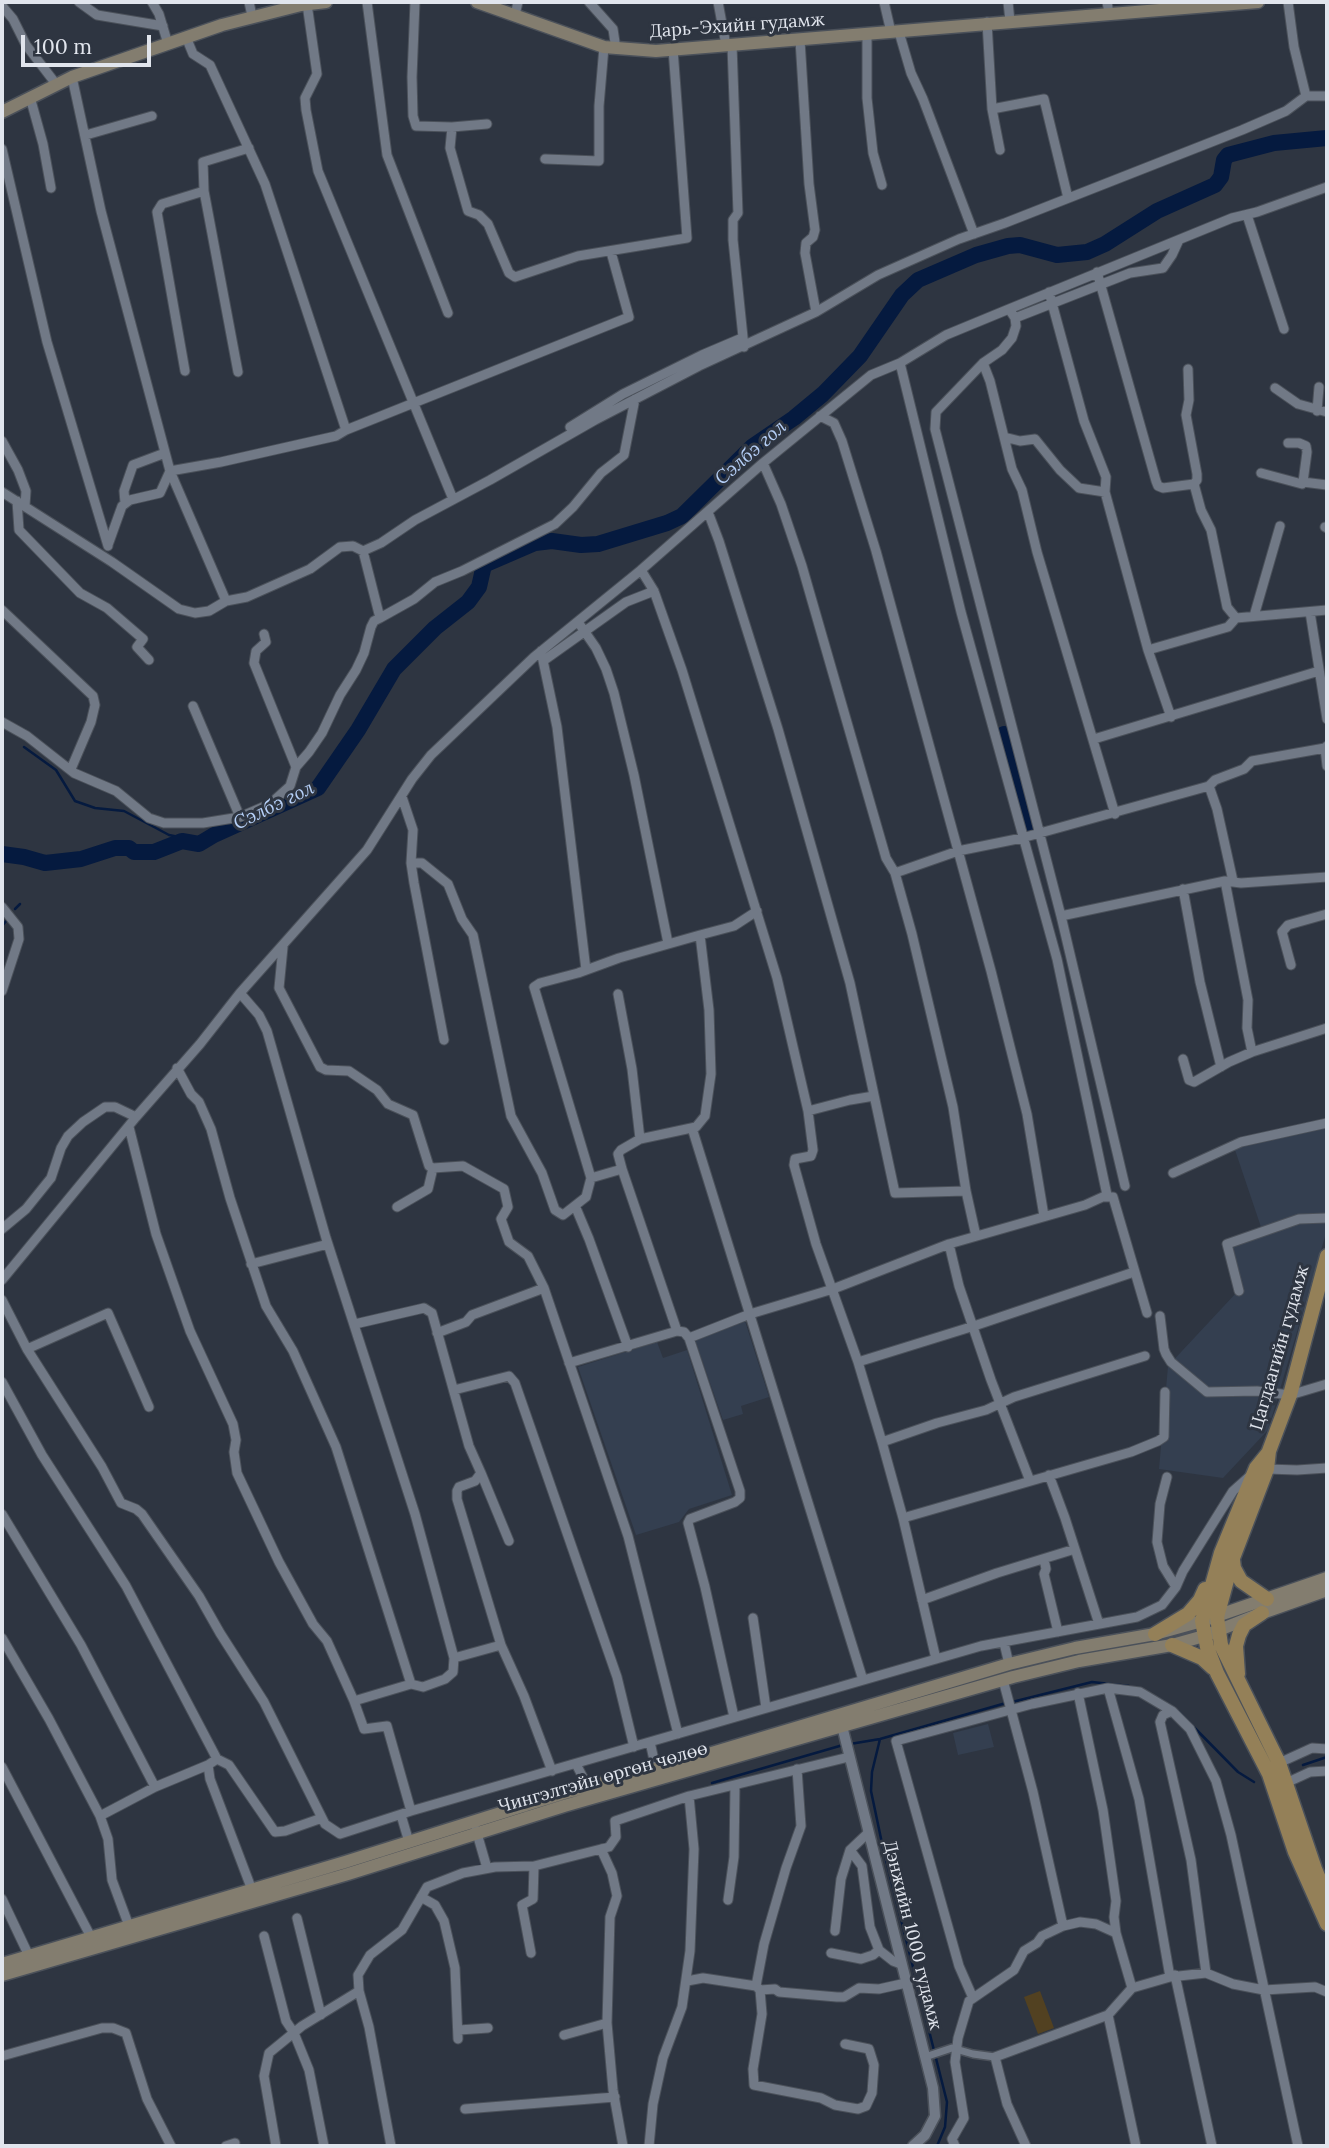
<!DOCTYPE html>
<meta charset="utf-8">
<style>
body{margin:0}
#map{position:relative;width:1329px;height:2148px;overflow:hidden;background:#2e3541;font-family:Lora,serif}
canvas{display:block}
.frame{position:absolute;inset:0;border:4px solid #e1e5ed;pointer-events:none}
.scale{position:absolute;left:21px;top:35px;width:130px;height:32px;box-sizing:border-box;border:4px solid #e1e5ed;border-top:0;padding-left:9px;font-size:21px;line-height:24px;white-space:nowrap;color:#e1e5ed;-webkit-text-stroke:5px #2e3541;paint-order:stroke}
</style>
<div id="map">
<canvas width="1329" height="2148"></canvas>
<div class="frame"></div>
<div class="scale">100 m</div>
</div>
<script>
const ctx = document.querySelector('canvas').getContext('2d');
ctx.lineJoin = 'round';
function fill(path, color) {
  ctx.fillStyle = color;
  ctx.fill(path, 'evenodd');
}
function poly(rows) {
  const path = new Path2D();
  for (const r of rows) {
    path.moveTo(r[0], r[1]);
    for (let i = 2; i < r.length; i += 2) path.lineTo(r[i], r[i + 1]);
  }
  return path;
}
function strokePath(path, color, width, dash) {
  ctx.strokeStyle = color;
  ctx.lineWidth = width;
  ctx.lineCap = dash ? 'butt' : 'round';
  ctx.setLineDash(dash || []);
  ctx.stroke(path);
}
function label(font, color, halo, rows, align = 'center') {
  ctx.font = font + ' Lora,serif';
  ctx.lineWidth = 6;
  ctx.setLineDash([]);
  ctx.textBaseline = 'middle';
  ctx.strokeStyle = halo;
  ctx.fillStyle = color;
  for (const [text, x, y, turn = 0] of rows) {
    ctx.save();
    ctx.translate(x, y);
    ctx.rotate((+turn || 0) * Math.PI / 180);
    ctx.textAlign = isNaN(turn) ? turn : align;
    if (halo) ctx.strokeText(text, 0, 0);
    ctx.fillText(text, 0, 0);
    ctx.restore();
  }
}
fill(poly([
 [1327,1119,1327,1230,1268,1430,1223,1478,1159,1469,1168,1366,1237,1292,1223,1243,1262,1230,1234,1147],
 [745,1321,769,1397,741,1406,743,1414,723,1420,695,1340],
 [657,1342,663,1358,687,1350,732,1495,689,1509,679,1522,636,1535,578,1367],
 [988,1724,994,1747,958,1755,953,1733]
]), '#343f50');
fill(poly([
 [1040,1991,1054,2028,1038,2034,1024,1997]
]), '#524121');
strokePath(poly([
 [24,747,56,770,75,801,95,808,124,811,169,835,194,840,214,835],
 [15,909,20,904],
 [2,926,7,920],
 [1158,1698,1173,1707],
 [1012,1702,1092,1682,1129,1686],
 [1178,1711,1238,1772,1254,1782],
 [880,1739,872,1772,871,1791,883,1848,947,2102,945,2127,937,2146],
 [850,1744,880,1739,1006,1703],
 [1303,1765,1327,1757],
 [712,1783,843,1745]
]), '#051a3f', 2.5);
strokePath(poly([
 [1004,734,1028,829],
 [2,854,24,857,45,863,81,859,115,848,129,848,134,852,154,852,182,841,199,844,214,835,318,788,358,730,394,669,435,628,468,602,479,587,484,565,535,543,552,541,581,545,598,544,667,523,682,516,753,446,794,418,823,394,860,356,902,295,918,280,976,255,1008,246,1020,245,1057,255,1087,252,1105,244,1157,211,1215,185,1221,177,1224,160,1228,155,1274,143,1327,138]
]), '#051a3f', 16);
const pedestrian = poly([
 [925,2057,952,2048,973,2054,995,2057]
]);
const minor = poly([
 [79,2,97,15,163,26],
 [152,2,159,14,168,44],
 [249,2,252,16],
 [367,2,387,155,448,313],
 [415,2,412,77,413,116,416,126,452,127,487,124],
 [589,2,613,29,616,49],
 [718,2,726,45],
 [884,2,891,32],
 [1008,2,1010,21],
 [1107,2,1109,13],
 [1288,2,1294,47,1306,96],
 [307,4,317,74,305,98,306,110,318,171,453,499],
 [2,6,13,19,26,45,56,84],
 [515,15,518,2],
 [987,22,992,109,1000,150],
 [899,32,911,73,923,99,974,234],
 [867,34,867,98,873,153,882,185],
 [186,37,193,54,210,65,265,184,346,430],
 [800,40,809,184,815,230,813,237,806,243,805,253,816,312],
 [732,45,738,213,733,220,733,240,744,347],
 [72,77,101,211,170,471,226,601],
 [30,97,43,144,51,188],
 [992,109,1044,99,1068,198],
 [452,127,450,148,468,211,479,215,488,224,509,273,515,277,578,256,687,238,673,49],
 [86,135,152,116],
 [2,149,47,342,108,546],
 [545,159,599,161,599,106,604,47],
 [1247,215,1284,329],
 [1097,272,1156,481,1158,486,1163,488,1194,484,1201,510,1211,530,1227,607,1236,618],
 [1049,292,1084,421,1106,477,1105,492,1148,650,1171,717],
 [1015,318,1130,273,1163,268,1172,255,1178,242],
 [983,363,990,381,1012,469,1022,490,1037,552,1115,814],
 [1188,369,1189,400,1186,415,1197,474,1197,480,1194,484],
 [185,371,157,212,162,204,204,191],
 [238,372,204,191,203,162,249,148],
 [1275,388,1298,404,1327,412],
 [1317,411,1319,387],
 [820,416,834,423,842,441,876,551,991,971,1027,1114,1044,1216],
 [570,427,623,394,702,355,742,338],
 [1004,437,1020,441,1035,439,1060,470,1079,488,1105,492],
 [2,441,18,470,26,491,25,506],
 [1288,443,1299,443,1306,446,1307,452,1303,482],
 [763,463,781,504,802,566,886,858,895,873,912,934,953,1107,966,1191,976,1236],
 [1261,473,1302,484,1303,482,1327,485],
 [2,492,112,562,179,609,195,613,209,611,226,601,247,597,310,569,340,547,353,546,363,551,381,543,415,520,490,480,595,420,699,366,816,312,878,275,959,239,1005,223,1242,130,1286,111,1306,96,1327,96],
 [17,501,19,530,80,593,107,608,143,639,137,647,149,660],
 [125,503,124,491,133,465,165,453],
 [708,512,719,541,778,729,850,983,895,1193,966,1191],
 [1325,527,1327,528],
 [108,545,122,506,130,500,160,493,170,471,221,462,336,436,346,430,629,317,611,252],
 [363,551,380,618,414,599,435,582,462,571,555,524,573,507,601,473,624,455,635,399],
 [2,610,93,696,95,705,91,722,71,769],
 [1310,612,1327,719],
 [1254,616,1280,526],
 [578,622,596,648,606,669,614,693,634,775,668,943],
 [264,634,266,642,256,651,254,663,296,767],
 [1148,650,1228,627,1236,618,1327,610],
 [541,651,557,727,586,970],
 [543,661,626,602,654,591],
 [2,722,27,736,74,773,116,791,149,818,164,823,203,823,240,817,193,706],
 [1094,739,1319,671],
 [1327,746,1325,748,1327,766],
 [1209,786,1215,780,1244,769,1252,761,1325,748],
 [402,797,413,830,411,863,414,883,444,1040],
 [240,817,270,804,290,786,296,767,309,752,322,733,340,695,356,670,364,653,371,627,374,621,380,618],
 [411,863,422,863,448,884,462,919,473,935,511,1116,542,1173,555,1210,563,1215,586,1197,591,1178,534,987,540,983,578,973,619,958,700,935],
 [895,873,958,851,1022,838,1209,786,1217,809,1233,881],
 [1225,881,1248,1000,1247,1028,1252,1052],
 [1183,889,1200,982,1221,1067],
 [2,907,18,927,19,939,2,991],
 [1061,916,1225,881,1241,883,1327,877],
 [283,947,279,988,320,1067,326,1070,349,1071,377,1090,388,1104,413,1115,429,1166,433,1168,463,1166,504,1189,508,1207,501,1219,509,1242,528,1256,544,1288],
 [1291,965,1282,932,1288,925,1327,914],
 [240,993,259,1015,267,1031,326,1238,415,1514,454,1658,453,1672,445,1679,423,1687,411,1684,354,1701],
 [618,994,632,1069,640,1139],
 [1183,1059,1189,1080,1194,1082,1229,1062,1252,1052,1327,1028],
 [177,1068,191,1094,199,1102,211,1129,230,1198,266,1306,293,1351,336,1447,411,1684],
 [808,1111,850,1100,874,1096],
 [129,1127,156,1234,190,1331,233,1424,236,1440,234,1452,237,1473,279,1562,313,1624,327,1641,354,1701,364,1729,387,1726,411,1811,981,1646,1137,1617,1162,1605,1176,1587,1183,1571,1233,1491,1252,1474],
 [692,1128,863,1680],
 [622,1169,618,1154,621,1150,640,1139,696,1127,705,1116,711,1074,709,1010,700,935,734,926,757,911],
 [1173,1173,1241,1142,1327,1123],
 [591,1178,622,1169,677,1331],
 [1125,1186,1061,916,935,429,936,412,983,363,1002,350,1012,338,1016,326,1015,318,1009,309,1232,218,1257,212,1327,187],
 [1105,1197,1113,1197,1147,1313],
 [397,1207,428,1189,433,1168],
 [576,1208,589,1239,628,1347],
 [2,1229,26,1209,51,1178,61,1148,68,1136,83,1122,105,1107,115,1107,136,1117],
 [949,1244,959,1286,991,1380,1030,1481],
 [251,1264,328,1244],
 [2,1280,136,1117,200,1044,240,993,367,850,412,779,431,755,534,657,641,570],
 [1239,1291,1227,1244,1299,1219,1327,1218],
 [2,1300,27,1349,102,1467,121,1503,136,1509,142,1514,199,1596,220,1633,264,1702,325,1824,340,1834,411,1811],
 [1160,1316,1164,1349,1166,1354,1171,1362,1207,1392,1257,1391,1290,1395,1327,1384],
 [355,1324,424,1308,432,1313,469,1446,481,1473,475,1481,459,1487,457,1491,457,1499,501,1645,524,1696,552,1771],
 [437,1333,466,1322,472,1315,544,1288,628,1536,678,1734],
 [689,1338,750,1314,833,1289,949,1244,1085,1205,1107,1195,1057,959,961,612,900,363],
 [27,1349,108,1313,149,1407],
 [858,1362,974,1326,1134,1272],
 [569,1363,677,1331,684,1332,689,1338,740,1491,740,1498,735,1502,690,1519,688,1523,705,1587,734,1717],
 [2,1382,42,1455,126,1586,217,1759,208,1765,210,1779,252,1890],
 [454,1390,509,1376,515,1383,617,1677,634,1747],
 [882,1442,937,1423,986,1410,1014,1397,1145,1356],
 [1267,1469,1297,1470,1327,1468],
 [481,1473,509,1541],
 [1049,1475,1065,1518,1099,1624],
 [1167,1477,1160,1504,1157,1542,1163,1566,1176,1587],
 [2,1514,81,1645,155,1787],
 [903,1518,1131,1452,1158,1441,1164,1437,1165,1392],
 [1044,1559,1046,1569,1044,1574,1058,1632],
 [922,1600,997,1573,1075,1549],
 [753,1618,766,1708],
 [2,1638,49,1719,100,1816],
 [1004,1643,1009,1664],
 [454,1658,501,1645],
 [936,1659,903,1518,882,1442,858,1362,816,1244,794,1165,795,1159,811,1156,813,1150,808,1111,777,978,682,670,654,591,641,570,763,463,871,375,900,363,946,335,1009,309],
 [1003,1680,1033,1792,1063,1926],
 [1108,1688,1140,1692,1172,1711],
 [1078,1693,1103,1810,1116,1901,1114,1917,1116,1933,1132,1988],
 [650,1742,656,1769],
 [217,1759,229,1765,275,1832,285,1831,322,1818],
 [1279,1763,1312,1748,1327,1749],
 [576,1764,588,1787],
 [2,1767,91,1937],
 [1286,1783,1310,1772,1327,1771],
 [401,1815,409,1842],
 [476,1830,487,1868],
 [601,1849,612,1873,617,1896,610,1917,607,2023,613,2090,623,2146],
 [850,1850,862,1866,870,1927,879,1950,893,1961,901,1964],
 [421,1897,435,1905,444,1921,455,1968,458,2039],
 [2,1899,29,1956],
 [728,1900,734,1857,735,1785],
 [297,1918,321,2015],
 [129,1926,112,1880,108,1839,100,1816,155,1787,208,1765],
 [835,1931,841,1879,850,1850,868,1833],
 [264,1936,286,2021,294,2033,309,2070,324,2146],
 [531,1953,522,1905,533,1899,534,1866],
 [831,1953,861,1959,873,1955,879,1950],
 [1206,1973,1191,1860,1160,1722,1163,1715,1172,1711,1190,1729,1216,1781,1231,1835,1298,2146],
 [1175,1975,1212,2146],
 [687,1981,703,1978,756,1986,760,1990,775,1989,779,1992,837,1997,844,1997,859,1988,879,1989,906,1983],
 [756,1986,764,1944,786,1868,801,1826,797,1769],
 [760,1990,762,2014,753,2069,754,2085,821,2098,835,2105,858,2109,866,2106,872,2093,874,2065,869,2049,845,2044],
 [973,1998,959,1966,896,1741,1032,1704,1108,1688,1139,1799,1170,1977],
 [1108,2015,1136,2146],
 [459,2030,488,2028],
 [564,2035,607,2023],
 [2,2056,102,2028,113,2028,126,2033,147,2099,171,2146],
 [465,2109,615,2097],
 [226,2146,235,2143],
 [276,2146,264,2076,269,2053,302,2026,359,1991],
 [391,2146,369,2027,359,1991,358,1975,370,1955,402,1930,427,1887,463,1873,495,1867,534,1866,609,1847,616,1837,615,1821,689,1796,849,1757],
 [649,2146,653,2104,663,2058,682,2007,690,1951,694,1849,689,1796],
 [955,2146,952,2139,964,2118,955,2062,958,2038,969,2001,1014,1970,1024,1951,1037,1943,1042,1936,1063,1926,1080,1922,1096,1924,1116,1933],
 [1026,2146,1007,2104,995,2057,1108,2015,1132,1988,1170,1977,1206,1973,1233,1984,1264,1990,1315,1987,1327,1992]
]);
const tertiary = poly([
 [842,1726,933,2088,935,2116,925,2135,913,2146]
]);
const secondary = poly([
 [477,2,604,47,656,51,1258,2],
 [2,112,72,77,222,25,301,5,326,2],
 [2,1964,345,1862,561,1794,685,1761,1009,1664,1075,1648,1155,1634,1202,1621,1327,1578],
 [2,1975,348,1874,564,1806,1013,1677,1079,1661,1172,1645,1204,1636,1262,1613,1327,1590]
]);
const primary = poly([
 [1327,1256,1290,1395,1269,1451,1267,1469,1233,1558,1217,1617,1221,1645,1279,1763,1315,1869,1327,1897],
 [1269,1452,1256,1468,1221,1553,1202,1621,1207,1647,1217,1673,1269,1774,1295,1852,1327,1924],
 [1233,1560,1234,1568,1241,1581,1267,1599],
 [1155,1634,1188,1614,1200,1600,1205,1589],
 [1172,1645,1202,1658,1213,1668],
 [1238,1674,1236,1646,1239,1635,1244,1625,1262,1613]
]);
strokePath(pedestrian, '#4b515a', 10);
strokePath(minor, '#4b515a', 11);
strokePath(tertiary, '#4b515a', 13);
strokePath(secondary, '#4b515a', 15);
strokePath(primary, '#4b515a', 17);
strokePath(pedestrian, '#717986', 7);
strokePath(minor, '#717986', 9);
strokePath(tertiary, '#717986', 10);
strokePath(secondary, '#837d6f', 12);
strokePath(primary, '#948058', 14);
label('18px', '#e1e5ed', '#2e3541', [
 ["Дарь-Эхийн гудамж",737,26,-4],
 ["Цагдаагийн гудамж",1280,1348,-74],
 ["Чингэлтэйн өргөн чөлөө",603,1778,-16],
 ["Дэнжийн 1000 гудамж",912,1935,76]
]);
label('italic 19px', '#b6d0f8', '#2e3541', [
 ["Сэлбэ гол",751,453,-41],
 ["Сэлбэ гол",274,806,-26]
]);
</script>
